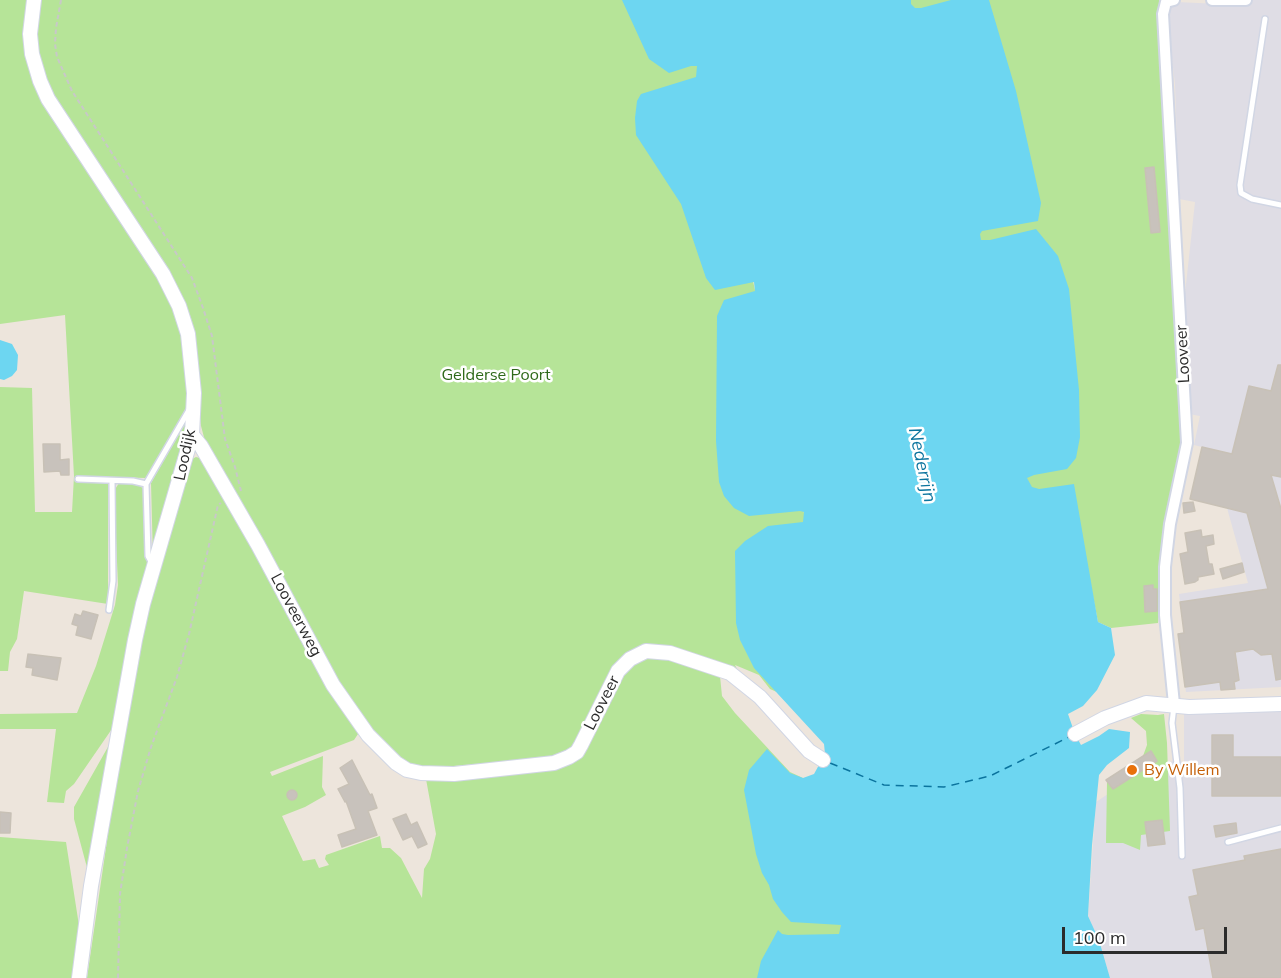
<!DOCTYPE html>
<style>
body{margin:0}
#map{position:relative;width:1281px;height:978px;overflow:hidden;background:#ede5dc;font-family:Mulish,sans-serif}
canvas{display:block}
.scale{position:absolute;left:1062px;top:927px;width:165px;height:27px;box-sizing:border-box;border:3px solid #2b2b2b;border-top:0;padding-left:8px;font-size:18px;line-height:21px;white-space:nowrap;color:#2b2b2b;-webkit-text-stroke:4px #fff;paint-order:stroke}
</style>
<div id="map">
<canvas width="1281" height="978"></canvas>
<div class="scale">100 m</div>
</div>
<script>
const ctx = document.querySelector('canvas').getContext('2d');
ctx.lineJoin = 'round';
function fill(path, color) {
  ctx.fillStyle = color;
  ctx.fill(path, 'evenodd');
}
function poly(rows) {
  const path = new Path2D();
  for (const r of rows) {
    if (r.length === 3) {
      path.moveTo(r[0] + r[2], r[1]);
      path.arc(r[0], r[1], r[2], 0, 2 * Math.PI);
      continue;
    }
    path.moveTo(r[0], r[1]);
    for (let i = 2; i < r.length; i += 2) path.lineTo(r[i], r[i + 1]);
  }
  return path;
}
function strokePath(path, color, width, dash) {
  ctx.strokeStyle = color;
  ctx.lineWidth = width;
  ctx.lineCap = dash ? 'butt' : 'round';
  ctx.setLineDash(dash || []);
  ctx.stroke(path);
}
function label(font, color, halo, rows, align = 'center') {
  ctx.font = font + ' Mulish,sans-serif';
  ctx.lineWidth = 5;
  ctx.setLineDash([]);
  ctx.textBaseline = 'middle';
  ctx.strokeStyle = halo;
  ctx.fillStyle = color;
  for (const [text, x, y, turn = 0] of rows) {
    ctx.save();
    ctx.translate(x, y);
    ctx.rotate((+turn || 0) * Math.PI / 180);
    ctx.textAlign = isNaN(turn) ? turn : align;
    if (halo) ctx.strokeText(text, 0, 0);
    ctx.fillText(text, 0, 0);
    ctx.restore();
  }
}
fill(poly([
 [1250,0,1281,0,1281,687,1186,692,1178,634,1184,632,1179,594,1248,583,1227,508,1190,499,1202,447,1194,445,1200,416,1189,414,1183,312,1195,202,1179,199,1175,84,1167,16,1170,6,1176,2,1242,5],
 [1281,711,1281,978,1110,978,1101,946,1088,916,1096,802,1157,761,1184,762,1184,713]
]), '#dfdde5');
fill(poly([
 [0,0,29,0,28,52,171,298,187,358,188,407,146,478,76,476,76,480,108,482,108,604,24,591,17,639,10,652,8,671,0,671,0,387,32,388,35,512,72,512,74,476,65,315,0,324],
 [38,0,672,0,698,68,753,281,804,513,826,745,779,693,770,689,759,675,735,665,739,673,639,650,572,750,560,757,442,767,442,770,411,765,380,741,339,687,205,441,201,426,190,333,46,87,38,61,35,34],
 [909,0,1159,0,1182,426,1180,460,1164,539,1158,623,1111,628,1098,622,1085,555,1041,561],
 [188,418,190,421,153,558,151,483],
 [196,457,203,459,360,731,354,740,270,772,272,776,323,756,322,787,326,795,305,807,282,816,303,861,315,859,319,868,329,865,325,859,326,855,380,836,382,848,390,848,401,858,422,898,424,869,430,859,436,834,426,779,549,769,561,768,572,763,577,759,618,683,632,665,650,656,668,659,720,676,722,696,735,713,790,772,803,778,841,925,840,978,87,978,124,724,144,624,190,460],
 [137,482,144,490,149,571,116,723,74,784,66,791,64,803,47,802,56,729,0,729,0,714,77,713,96,666,115,605,118,585,114,491,119,483],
 [1141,714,1158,715,1164,714,1167,743,1170,831,1141,835,1140,850,1123,843,1106,843,1107,782,1114,775,1143,756,1147,745,1146,731,1131,718],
 [113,738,89,875,74,819,74,807],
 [0,837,66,842,80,932,75,978,0,978]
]), '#b6e498');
fill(poly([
 [622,0,911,0,911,4,915,8,921,8,951,0,989,0,1016,91,1041,203,1038,221,982,231,980,234,981,240,990,240,1036,229,1058,256,1069,289,1079,390,1080,437,1076,458,1067,469,1034,475,1027,478,1032,487,1039,489,1074,484,1098,622,1111,628,1115,655,1097,690,1083,706,1068,714,1075,734,1081,745,1099,736,1109,729,1130,732,1129,748,1107,765,1099,775,1092,845,1088,916,1099,940,1110,978,757,978,761,961,778,930,782,934,788,935,839,934,841,925,791,922,782,912,773,899,769,885,762,873,756,854,744,790,749,770,767,749,790,773,803,778,814,774,825,754,824,744,754,668,740,640,736,623,735,551,745,541,768,526,803,522,804,512,800,511,749,516,734,508,724,496,719,482,716,441,717,316,724,300,755,291,754,282,715,290,706,278,681,204,636,135,635,118,637,101,641,94,696,77,697,66,691,66,669,73,649,59],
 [0,340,12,344,18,355,17,370,12,376,4,380,0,379]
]), '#6dd6f1');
strokePath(poly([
 [830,763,884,785,944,787,990,776,1069,737]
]), '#0b749e', 1.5, [8, 6]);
const building = poly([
 [1154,167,1160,232,1151,233,1145,168,1154,167],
 [1278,365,1281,365,1281,477,1271,475,1281,509,1281,679,1276,680,1272,654,1261,655,1253,649,1235,652,1239,680,1234,682,1235,689,1221,690,1220,682,1185,687,1178,634,1184,633,1180,602,1268,589,1247,513,1190,499,1202,447,1232,454,1249,386,1271,391,1278,365],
 [43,444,60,444,60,460,69,459,69,475,61,475,60,471,44,472,43,444],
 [1193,502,1195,511,1184,513,1183,503,1193,502],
 [1201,530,1202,537,1213,535,1214,544,1206,546,1209,564,1212,564,1214,574,1198,577,1198,580,1195,582,1185,584,1180,554,1188,552,1185,533,1201,530],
 [1242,563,1244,572,1223,579,1220,569,1242,563],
 [1153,585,1153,589,1157,589,1157,611,1145,612,1144,586,1153,585],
 [83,611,98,615,91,639,76,635,78,626,72,624,75,614,81,616,83,611],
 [28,654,61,658,57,680,32,675,33,668,26,667,28,654],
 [1212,735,1233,735,1233,757,1281,757,1281,796,1212,796,1212,735],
 [1151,751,1157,761,1113,789,1106,780,1151,751],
 [352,760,370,795,372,794,377,808,368,811,377,835,342,847,338,835,356,829,346,801,345,802,338,789,349,784,340,768,352,760],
 [292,795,5],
 [0,812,11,813,10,833,0,833,0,812],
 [406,814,411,825,417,822,427,844,418,848,412,836,403,840,393,819,406,814],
 [1162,820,1165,844,1148,846,1145,822,1162,820],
 [1236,823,1237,833,1216,837,1214,826,1236,823],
 [1281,849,1281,978,1213,978,1204,928,1196,930,1189,897,1198,895,1193,870,1245,860,1244,856,1281,849]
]);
fill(building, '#c8c2bc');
strokePath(building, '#c8c1b6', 1.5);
const service = poly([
 [1265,19,1240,185,1241,193,1252,199,1281,205],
 [78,479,133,481,146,484],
 [153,565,148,556,146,484,189,410],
 [109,610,113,581,112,481],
 [1174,706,1172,723,1180,788,1182,856],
 [1228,842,1281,828]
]);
const minor = poly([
 [1212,0,1246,0],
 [1174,704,1165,615,1165,567,1170,524,1187,443,1163,14,1166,2,1174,0]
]);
const tertiary = poly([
 [34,0,30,34,32,54,40,81,48,99,163,274,179,306,188,334,194,393,192,435,143,604,135,640,91,886,79,978],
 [192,435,201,446,258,545,333,685,368,735,396,763,407,770,421,773,454,774,554,763,569,757,577,752,581,745,618,671,630,659,646,651,670,653,730,673,760,697,809,751,823,760],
 [1075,734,1105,718,1146,703,1189,707,1281,704]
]);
strokePath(service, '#d1d6e4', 8);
strokePath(minor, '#d1d6e4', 14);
strokePath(tertiary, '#d1d6e4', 16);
strokePath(poly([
 [61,0,56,28,55,44,57,57,72,91,192,278,203,308,212,336,225,439,235,467,241,491],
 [118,978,120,894,127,848,138,791,151,747,177,677,189,634,218,505,221,503]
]), '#c8c8c8', 2, [4.5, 3]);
strokePath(service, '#fff', 5);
strokePath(minor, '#fff', 10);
strokePath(tertiary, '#fff', 14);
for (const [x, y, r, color] of [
 [1132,770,6,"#e8710a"]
]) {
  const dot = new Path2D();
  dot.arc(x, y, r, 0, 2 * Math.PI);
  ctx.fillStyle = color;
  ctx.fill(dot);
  strokePath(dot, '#fff', 2);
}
label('16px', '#2b2b2b', '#fff', [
 ["Looveer",1183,354,-93],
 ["Loodijk",185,455,-78],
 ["Looveerweg",296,615,62],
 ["Looveer",602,703,-63]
]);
label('16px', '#2e6919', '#fff', [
 ["Gelderse Poort",496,375]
]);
label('16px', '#c56008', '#fff', [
 ["By Willem",1144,770]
], 'left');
label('italic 18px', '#0b749e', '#fff', [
 ["Nederrijn",922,465,78]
]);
</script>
